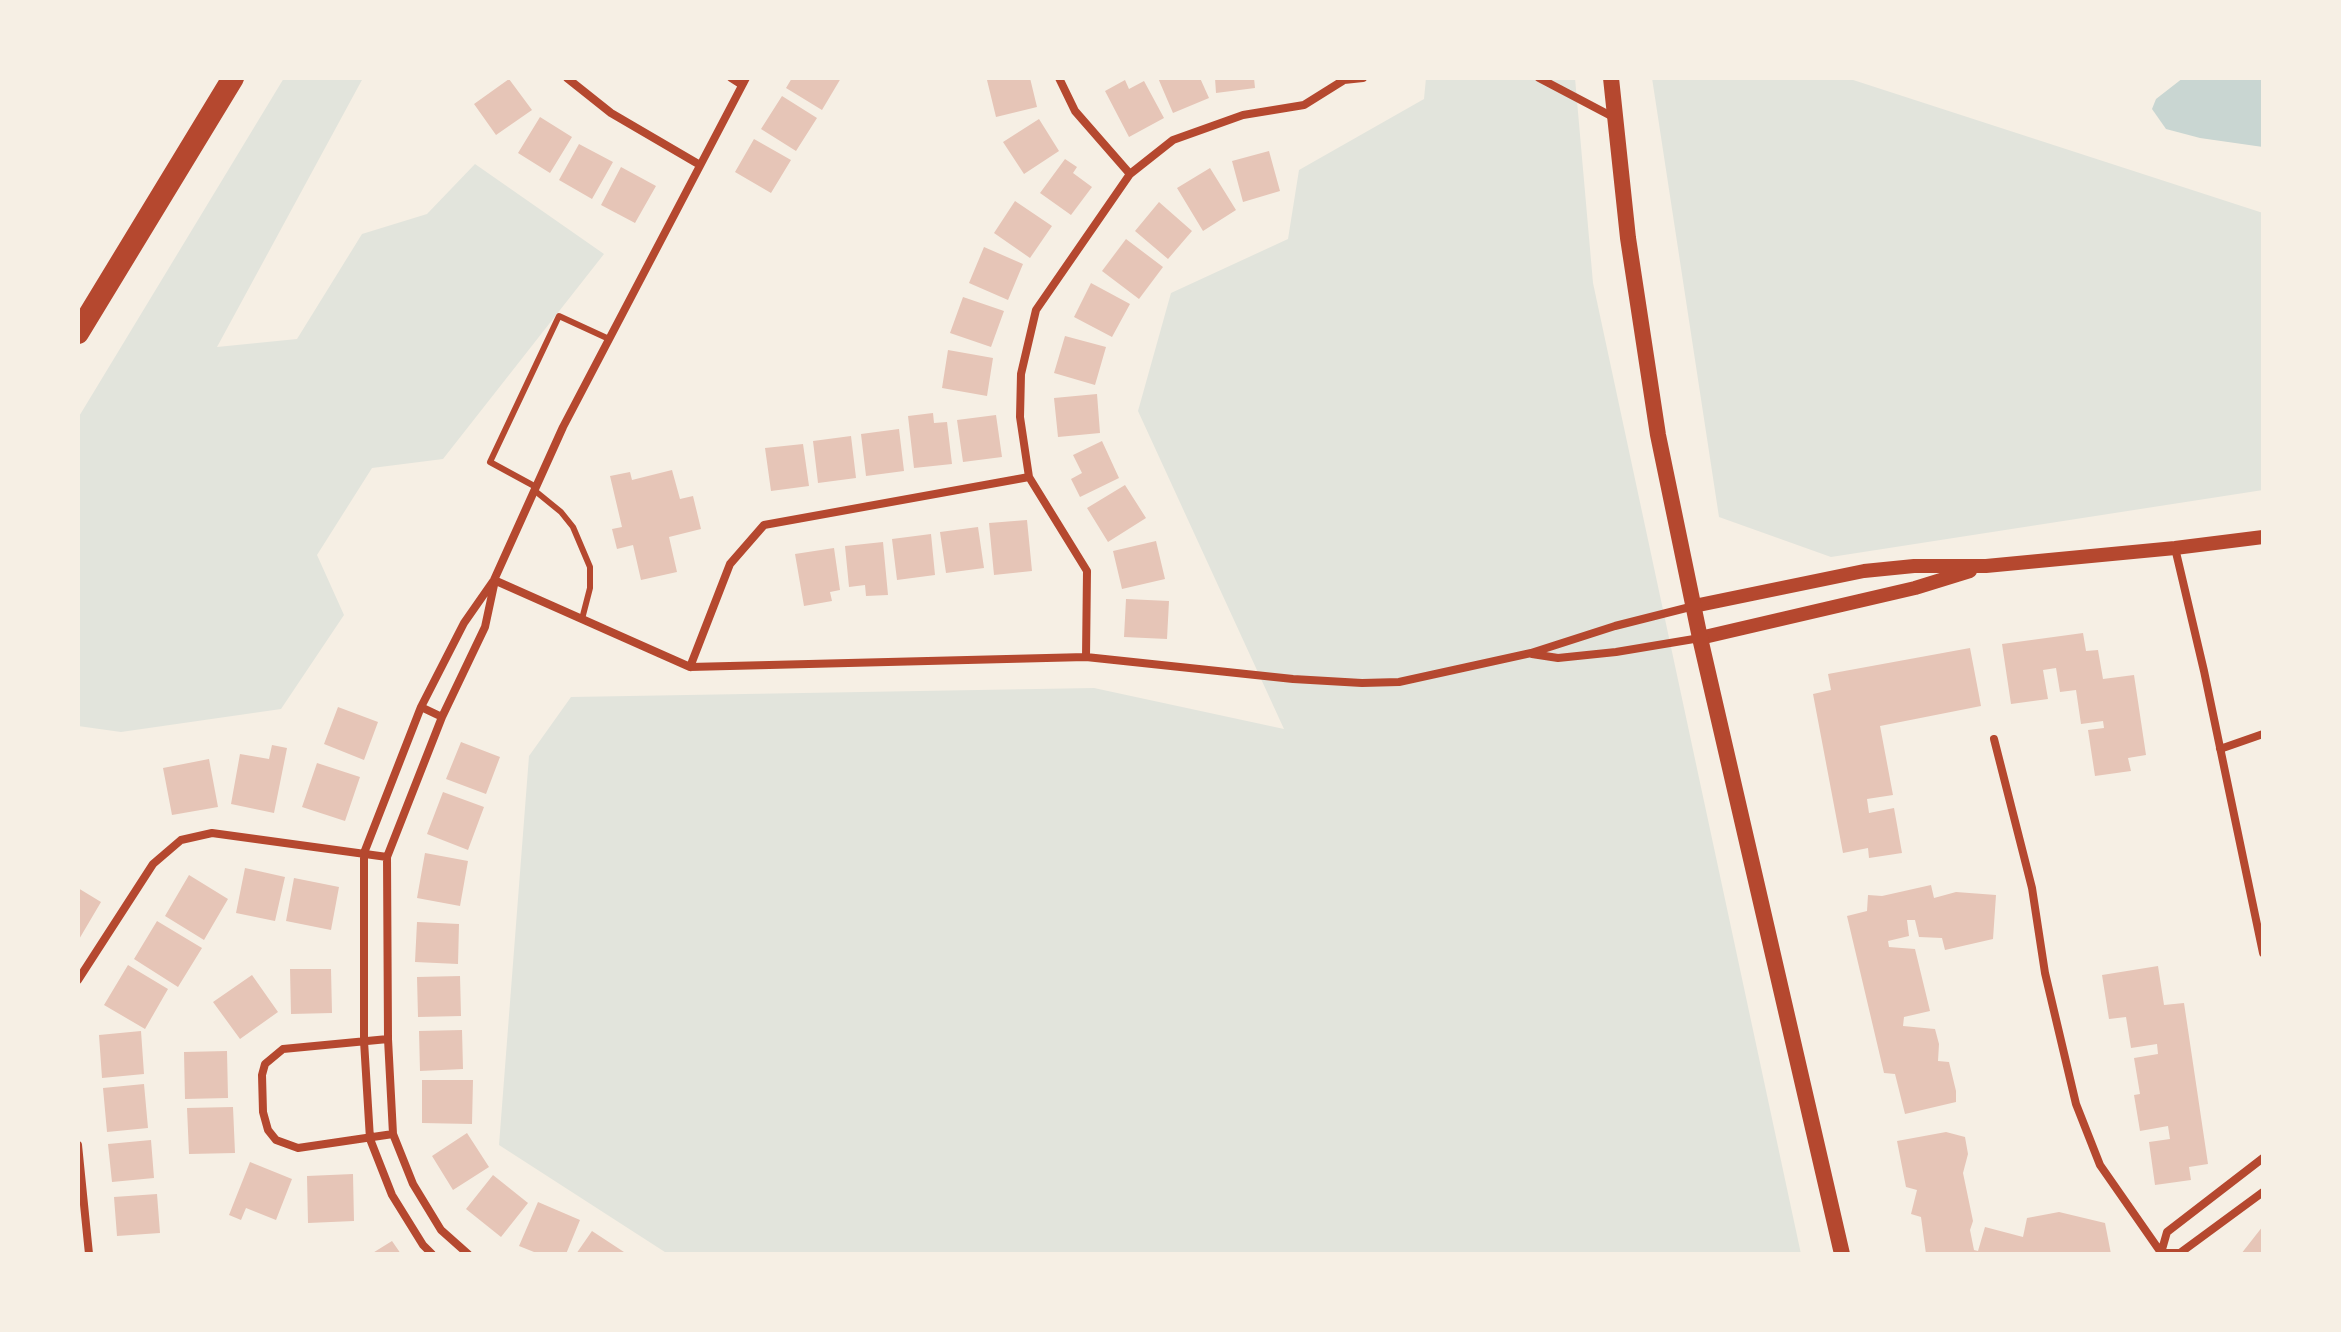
<!DOCTYPE html>
<style>
body{margin:0}
#map{position:relative;width:2341px;height:1332px;overflow:hidden;background:#f6efe4;font-family:"Golos Text",sans-serif}
canvas{display:block}
.frame{position:absolute;inset:0;border:80px solid #f6efe4;pointer-events:none}
</style>
<div id="map">
<canvas width="2341" height="1332"></canvas>
<div class="frame"></div>
</div>
<script>
const ctx = document.querySelector('canvas').getContext('2d');
ctx.lineJoin = 'round';
function fill(path, color) {
  ctx.fillStyle = color;
  ctx.fill(path, 'evenodd');
}
function poly(rows) {
  const path = new Path2D();
  for (const r of rows) {
    path.moveTo(r[0], r[1]);
    for (let i = 2; i < r.length; i += 2) path.lineTo(r[i], r[i + 1]);
  }
  return path;
}
function strokePath(path, color, width, dash) {
  ctx.strokeStyle = color;
  ctx.lineWidth = width;
  ctx.lineCap = dash ? 'butt' : 'round';
  ctx.setLineDash(dash || []);
  ctx.stroke(path);
}
fill(poly([
 [284,78,363,78,217,347,297,339,362,234,427,214,475,164,604,254,443,459,372,468,317,555,344,615,281,709,121,732,78,726,78,418],
 [1426,78,1575,78,1593,283,1801,1254,668,1254,499,1145,529,756,571,697,1094,688,1284,729,1138,411,1171,293,1288,239,1299,170,1424,99],
 [1652,78,1847,78,2263,213,2263,490,1831,557,1719,517]
]), '#e2e4dc');
fill(poly([
 [2183,78,2263,78,2263,147,2200,138,2166,129,2152,109,2156,99]
]), '#c9d6d2');
fill(poly([
 [792,78,841,78,822,110,786,88],
 [993,78,1030,78,1037,107,996,117,987,80],
 [1158,78,1200,78,1209,98,1173,113],
 [1215,78,1254,78,1255,88,1216,93],
 [509,79,532,110,496,135,474,104],
 [1125,80,1129,89,1144,81,1164,118,1129,137,1105,91],
 [782,96,817,118,796,151,761,129],
 [540,117,572,137,550,173,518,153],
 [1039,119,1059,151,1024,174,1003,142],
 [754,139,791,160,771,193,735,172],
 [579,144,613,162,592,199,559,180],
 [1269,151,1280,191,1243,202,1232,161],
 [1065,159,1077,167,1073,173,1092,187,1071,215,1040,193],
 [621,167,656,186,635,223,601,205],
 [1210,168,1236,210,1203,231,1177,188],
 [1015,201,1052,226,1030,258,994,233],
 [1159,202,1192,231,1168,259,1135,231],
 [1126,239,1163,267,1139,299,1102,271],
 [984,247,1023,264,1008,300,969,283],
 [1091,283,1130,304,1112,337,1074,317],
 [963,297,1004,311,991,347,950,333],
 [1065,336,1106,347,1095,385,1054,373],
 [948,350,993,358,987,396,942,388],
 [1097,394,1100,433,1058,437,1054,398],
 [933,413,934,423,947,422,952,464,914,468,908,416],
 [996,415,1002,457,963,462,957,420],
 [899,429,904,471,866,476,861,434],
 [851,436,856,478,818,483,813,441],
 [1102,441,1119,478,1080,497,1071,479,1082,473,1073,455],
 [803,444,809,486,771,491,765,448],
 [672,470,680,499,693,496,701,529,669,537,677,572,641,580,633,545,617,549,612,529,622,527,610,476,630,472,632,480],
 [1125,485,1146,518,1108,542,1087,508],
 [1027,520,1032,571,994,575,989,523],
 [978,527,984,568,946,573,940,532],
 [931,534,935,575,897,580,892,539],
 [1156,541,1165,579,1122,589,1113,551],
 [883,542,888,595,866,596,865,585,849,587,845,546],
 [834,548,840,590,830,592,832,601,804,606,795,554],
 [1126,599,1169,601,1167,639,1124,637],
 [2083,633,2086,651,2098,650,2103,679,2134,675,2146,755,2128,758,2131,771,2095,776,2088,730,2104,728,2103,721,2081,724,2076,690,2060,692,2056,668,2043,670,2048,699,2011,704,2002,644],
 [1970,648,1981,706,1880,726,1893,795,1867,799,1869,813,1894,808,1902,853,1869,858,1868,848,1843,853,1813,694,1831,690,1828,674],
 [338,707,378,722,364,760,324,744],
 [461,742,500,757,486,794,446,779],
 [272,745,287,748,274,813,231,804,240,754,269,759],
 [209,759,218,807,172,815,163,768],
 [317,763,360,777,345,821,302,807],
 [443,792,484,807,468,850,427,834],
 [425,853,468,861,460,906,417,898],
 [245,868,285,877,275,921,236,913],
 [189,875,228,899,204,940,165,916],
 [294,878,339,887,331,930,286,921],
 [1931,885,1934,898,1956,892,1996,895,1993,939,1945,950,1942,938,1919,937,1915,920,1907,920,1909,936,1888,941,1889,947,1915,949,1930,1011,1904,1017,1903,1026,1935,1029,1939,1044,1938,1061,1949,1062,1956,1091,1956,1102,1905,1114,1895,1074,1884,1073,1847,916,1867,911,1868,895,1882,896],
 [78,888,101,902,78,941],
 [157,921,202,948,178,987,134,959],
 [417,922,459,924,458,964,415,962],
 [128,965,168,989,145,1029,104,1005],
 [2158,966,2164,1005,2184,1003,2208,1164,2189,1167,2191,1180,2155,1185,2149,1142,2170,1139,2168,1126,2140,1131,2134,1095,2140,1094,2134,1058,2158,1054,2157,1044,2131,1048,2126,1017,2109,1019,2102,975],
 [290,969,331,969,332,1013,291,1014],
 [252,975,278,1012,240,1039,213,1002],
 [460,976,461,1016,418,1017,417,977],
 [462,1030,463,1069,420,1071,419,1031],
 [141,1031,144,1074,102,1078,99,1035],
 [227,1051,228,1098,185,1099,184,1052],
 [422,1080,473,1080,472,1124,422,1123],
 [144,1084,148,1128,107,1132,103,1088],
 [233,1107,235,1153,189,1154,187,1108],
 [1946,1132,1965,1137,1968,1154,1963,1173,1973,1221,1970,1230,1974,1250,1978,1251,1985,1227,2023,1237,2027,1218,2059,1212,2105,1223,2111,1254,1926,1254,1921,1217,1911,1214,1917,1190,1906,1187,1897,1141],
 [467,1133,489,1167,453,1190,432,1156],
 [151,1140,154,1178,112,1182,108,1144],
 [250,1162,292,1179,276,1220,246,1208,241,1220,229,1215],
 [353,1174,354,1221,308,1223,307,1176],
 [493,1175,528,1203,501,1237,466,1209],
 [157,1194,160,1233,117,1236,114,1197],
 [538,1202,580,1220,566,1254,539,1254,519,1246],
 [2263,1226,2263,1254,2241,1254],
 [592,1231,627,1254,576,1254],
 [392,1241,401,1254,371,1254]
]), '#e6c5b7');
strokePath(poly([
 [536,487,490,462,559,316,609,339],
 [534,490,561,512,573,527,590,567,590,588,582,619]
]), '#b5482f', 6);
strokePath(poly([
 [567,78,611,113,700,165],
 [731,78,742,85],
 [1059,78,1075,111,1130,174],
 [1539,78,1615,118],
 [2175,548,2204,671,2263,953],
 [494,580,690,667,1086,657,1293,679,1362,683,1399,682,1531,653,1615,626,1694,606],
 [1532,654,1558,658,1616,652,1700,638],
 [1086,657,1087,571,1029,477,1020,417,1021,374,1036,310,1130,174,1173,140,1243,115,1304,105,1344,80,1363,78],
 [690,667,730,564,764,525,1029,477],
 [421,707,442,717],
 [1994,739,2032,888,2045,973,2076,1104,2100,1165,2162,1254],
 [2220,749,2263,734],
 [78,980,153,864,181,840,212,833,387,857],
 [388,1039,283,1049,265,1064,262,1075,263,1112,268,1130,276,1140,298,1148,393,1134],
 [78,1145,89,1254],
 [2263,1158,2167,1232,2161,1253,2180,1253,2263,1192],
 [432,1254,423,1245,392,1195,370,1139,364,1041,364,853,421,707,464,623,494,580,563,427,746,78],
 [468,1254,441,1230,413,1184,393,1134,388,1039,387,857,442,717,485,627,494,585]
]), '#b5482f', 8);
strokePath(poly([
 [1694,606,1864,571,1914,566,1986,566,2175,548,2263,537],
 [1700,638,1915,588,1970,571]
]), '#b5482f', 14);
strokePath(poly([
 [1611,78,1628,238,1658,435,1700,638,1842,1254]
]), '#b5482f', 16);
strokePath(poly([
 [78,333,233,78]
]), '#b5482f', 22);
</script>
